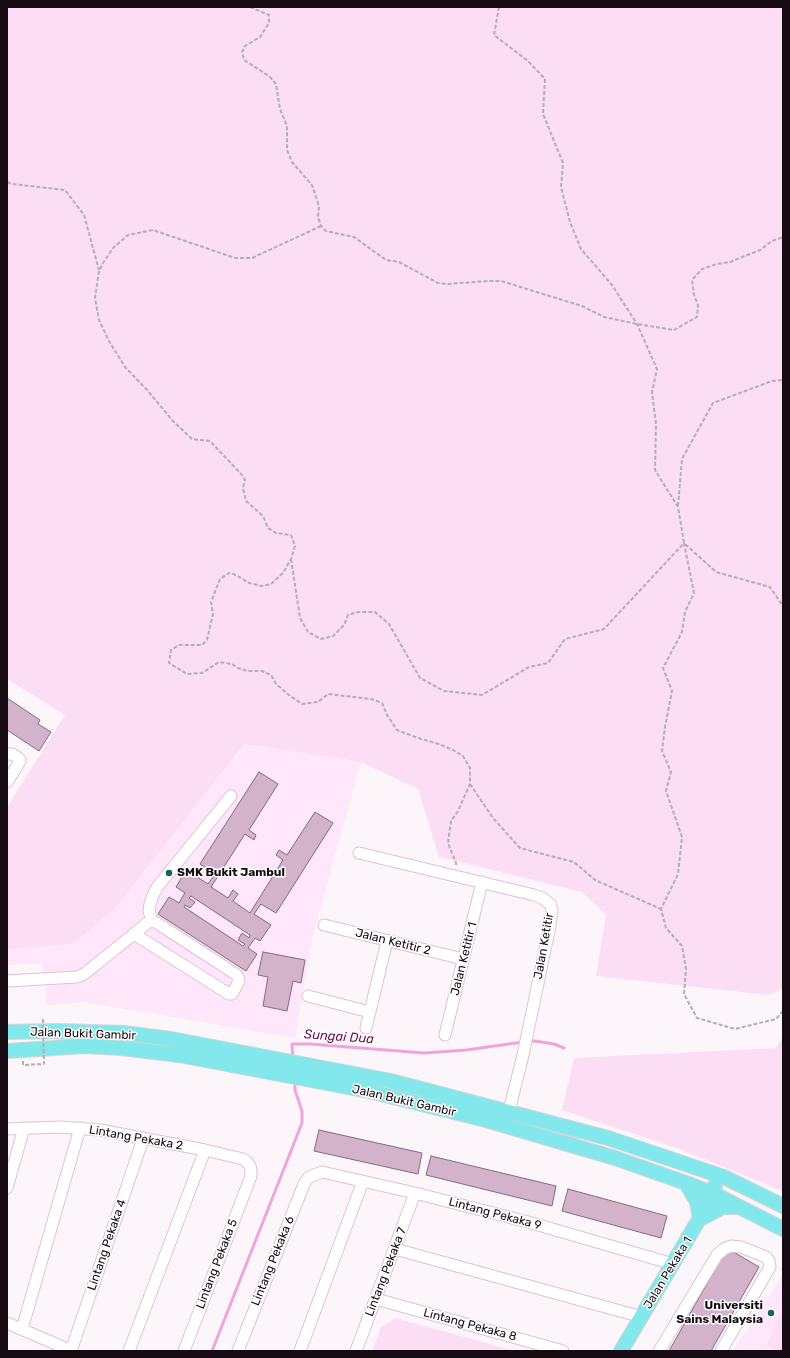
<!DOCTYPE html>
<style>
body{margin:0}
#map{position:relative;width:790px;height:1358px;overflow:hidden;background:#fcf5fa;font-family:Rubik,sans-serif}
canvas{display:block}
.frame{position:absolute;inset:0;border:8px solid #160b13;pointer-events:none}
</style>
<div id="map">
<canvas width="790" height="1358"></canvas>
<div class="frame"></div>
</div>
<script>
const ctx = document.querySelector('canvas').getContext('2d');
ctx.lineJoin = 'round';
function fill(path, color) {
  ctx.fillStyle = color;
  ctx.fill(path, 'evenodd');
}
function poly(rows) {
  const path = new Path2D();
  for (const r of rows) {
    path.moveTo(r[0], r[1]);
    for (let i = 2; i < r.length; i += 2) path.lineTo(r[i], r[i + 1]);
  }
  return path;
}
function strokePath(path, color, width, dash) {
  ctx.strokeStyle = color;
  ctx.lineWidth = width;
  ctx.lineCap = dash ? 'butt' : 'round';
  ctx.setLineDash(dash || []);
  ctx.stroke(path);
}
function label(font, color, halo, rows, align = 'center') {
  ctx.font = font + ' Rubik,sans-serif';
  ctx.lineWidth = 3;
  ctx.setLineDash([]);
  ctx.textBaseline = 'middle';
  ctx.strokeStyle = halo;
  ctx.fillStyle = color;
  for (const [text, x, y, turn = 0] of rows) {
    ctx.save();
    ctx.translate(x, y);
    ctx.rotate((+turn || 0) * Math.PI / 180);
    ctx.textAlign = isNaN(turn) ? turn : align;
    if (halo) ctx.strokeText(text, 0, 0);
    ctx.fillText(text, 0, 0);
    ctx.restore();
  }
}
fill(poly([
 [244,744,361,762,313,934,295,1038,85,1002,47,1005,42,963,7,965,7,807],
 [783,1275,783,1351,733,1351]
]), '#ffe6f8');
fill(poly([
 [7,7,783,7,783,989,768,995,596,976,606,915,582,892,439,857,418,789,361,762,244,744,116,907,73,944,7,949,7,807,65,715,7,679],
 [783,1036,783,1191,677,1148,562,1110,574,1058,776,1048],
 [783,1309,783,1351,778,1351,766,1345],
 [396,1318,515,1351,372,1351,381,1327]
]), '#fcdef4');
strokePath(poly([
 [529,1042,535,1041,554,1044,564,1048],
 [293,1058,292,1044,310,1044,424,1053,466,1050,523,1042],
 [212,1351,302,1123,302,1111,295,1090,295,1082]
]), '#f0a4de', 3);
const building = poly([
 [7,698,40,720,38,724,51,732,39,751,7,730,7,698],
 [259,772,278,784,249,830,256,835,254,840,245,834,211,887,228,898,233,890,238,894,233,901,250,913,283,860,276,855,279,850,287,855,315,812,333,823,276,913,261,904,254,914,271,925,260,941,255,938,248,948,257,954,246,971,158,914,169,897,179,903,185,893,176,887,186,870,208,884,215,874,200,864,259,772],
 [191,896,250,935,249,938,242,933,238,940,245,944,243,946,184,907,185,905,190,908,195,902,189,898,191,896],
 [263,952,305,960,301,983,293,981,287,1011,263,1006,268,977,258,975,263,952],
 [319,1130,422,1153,418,1174,314,1151,319,1130],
 [431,1156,556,1186,552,1206,426,1175,431,1156],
 [568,1189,667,1216,661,1238,562,1211,568,1189],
 [727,1248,759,1267,711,1351,669,1351,727,1248]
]);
fill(building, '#d3b3ca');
strokePath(building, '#86697f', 1);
const minor = poly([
 [7,754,12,754,18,758,20,760,19,763,7,782],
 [359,853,534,895,542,898,550,904,552,910,550,926,523,1055,509,1111],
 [152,921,149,911,150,904,153,895,158,886,231,796],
 [324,925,463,959],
 [7,981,77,977,84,974,134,934,229,994,232,994,239,981,237,975,157,923,152,921,147,923,134,934],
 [308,996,370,1012],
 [366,1028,387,941],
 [445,1035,482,882],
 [7,1129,60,1127,100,1130,205,1150,243,1159,247,1162,250,1166,251,1171,251,1176,184,1351],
 [7,1188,24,1128],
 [395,1249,642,1317],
 [376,1299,563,1351],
 [7,1323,72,1351],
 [22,1329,80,1128],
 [71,1351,143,1139],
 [129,1351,205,1150],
 [238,1351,304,1184,308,1178,314,1175,322,1172,415,1193,528,1222,673,1264],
 [300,1351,363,1181],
 [356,1351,415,1193],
 [659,1351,717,1255,724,1249,731,1246,741,1247,766,1257,769,1261,770,1267,721,1351]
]);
const major = poly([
 [7,1032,57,1031,124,1033,171,1039,391,1081,608,1138,724,1177,783,1206],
 [7,1051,85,1046,121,1048,179,1055,369,1091,486,1120,615,1158,686,1183,714,1194,783,1229],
 [686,1183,697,1202,700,1219],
 [700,1219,723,1207,740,1207],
 [621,1351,714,1194,715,1185]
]);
strokePath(minor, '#e1c0d8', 13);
strokePath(major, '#d5d3d5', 16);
strokePath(poly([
 [250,7,269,15,269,23,260,37,245,46,242,52,244,60,269,76,276,84,280,109,287,126,287,150,292,162,312,185,319,206,318,217,321,226,326,231,354,237,386,260,399,262,438,283,447,284,489,281,501,281,582,306,604,317,637,324,674,330,697,317,698,305,694,295,692,280,702,269,717,264,730,262,760,250,772,241,783,237],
 [499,7,494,35,528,61,545,79,543,114,563,163,561,187,570,222,581,249,612,285,637,324,657,369,652,392,656,424,655,470,678,507,684,543,716,572,770,587,783,606],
 [7,182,12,184,65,190,84,215,99,270],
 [321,226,252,258,235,258,153,230,128,235,113,248,103,263,99,271,95,298,99,320,109,341,125,367,148,391,173,421,192,439,210,441,243,476,245,480,243,488,246,501,263,516,268,528,276,533,291,535,295,546,291,559,283,573,271,584,262,586,249,583,236,575,229,573,220,579,211,602,213,614,207,640,202,645,179,645,171,650,169,663,187,674,202,673,219,662,232,664,238,668,247,671,262,671,271,675,276,684,289,695,302,704,318,702,328,694,371,699,382,703,387,715,397,730,421,739,439,744,453,750,463,756,470,768,470,784,458,811,451,821,448,843,456,863,456,866],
 [678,506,682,459,713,403,772,381,783,380],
 [291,559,300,618,308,632,321,639,333,636,344,625,348,615,358,612,375,612,389,624,420,678,444,691,482,695,529,667,548,663,565,639,604,629,684,543,694,593,685,612,682,632,663,668,672,691,665,727,662,751,671,772,666,791,682,837,678,874,661,909,666,928,682,946,686,969,684,994,697,1018,735,1029,776,1019,783,1011],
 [470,784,493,818,520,848,574,862,595,880,661,909],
 [23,1061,23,1065,44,1064]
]), '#b5adb3', 2, [4, 2]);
strokePath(minor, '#fff', 11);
strokePath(major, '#83e8eb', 14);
strokePath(poly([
 [43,1019,44,1064]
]), '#b5adb3', 2, [4, 2]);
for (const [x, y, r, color] of [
 [169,873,4,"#146466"],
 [771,1313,4,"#146466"]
]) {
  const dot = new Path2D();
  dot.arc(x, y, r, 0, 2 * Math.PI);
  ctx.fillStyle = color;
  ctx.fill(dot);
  strokePath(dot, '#fff', 1.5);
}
label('bold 12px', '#160b13', '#fff', [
 ["SMK Bukit Jambul",177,873],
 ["Universiti",763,1306,"right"],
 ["Sains Malaysia",763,1320,"right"]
], 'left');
label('12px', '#160b13', '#fff', [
 ["Jalan Ketitir 2",393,942,14],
 ["Jalan Ketitir",544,946,-80],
 ["Jalan Ketitir 1",464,959,-76],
 ["Jalan Bukit Gambir",83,1034,2],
 ["Jalan Bukit Gambir",404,1101,13],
 ["Lintang Pekaka 2",136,1138,10],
 ["Lintang Pekaka 9",495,1214,15],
 ["Lintang Pekaka 4",107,1245,-71],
 ["Lintang Pekaka 6",273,1261,-68],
 ["Lintang Pekaka 5",217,1264,-69],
 ["Lintang Pekaka 7",386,1272,-69],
 ["Jalan Pekaka 1",668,1273,-59],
 ["Lintang Pekaka 8",470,1325,15]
]);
label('italic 13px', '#670d59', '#fff', [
 ["Sungai Dua",339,1037,4]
]);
</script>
